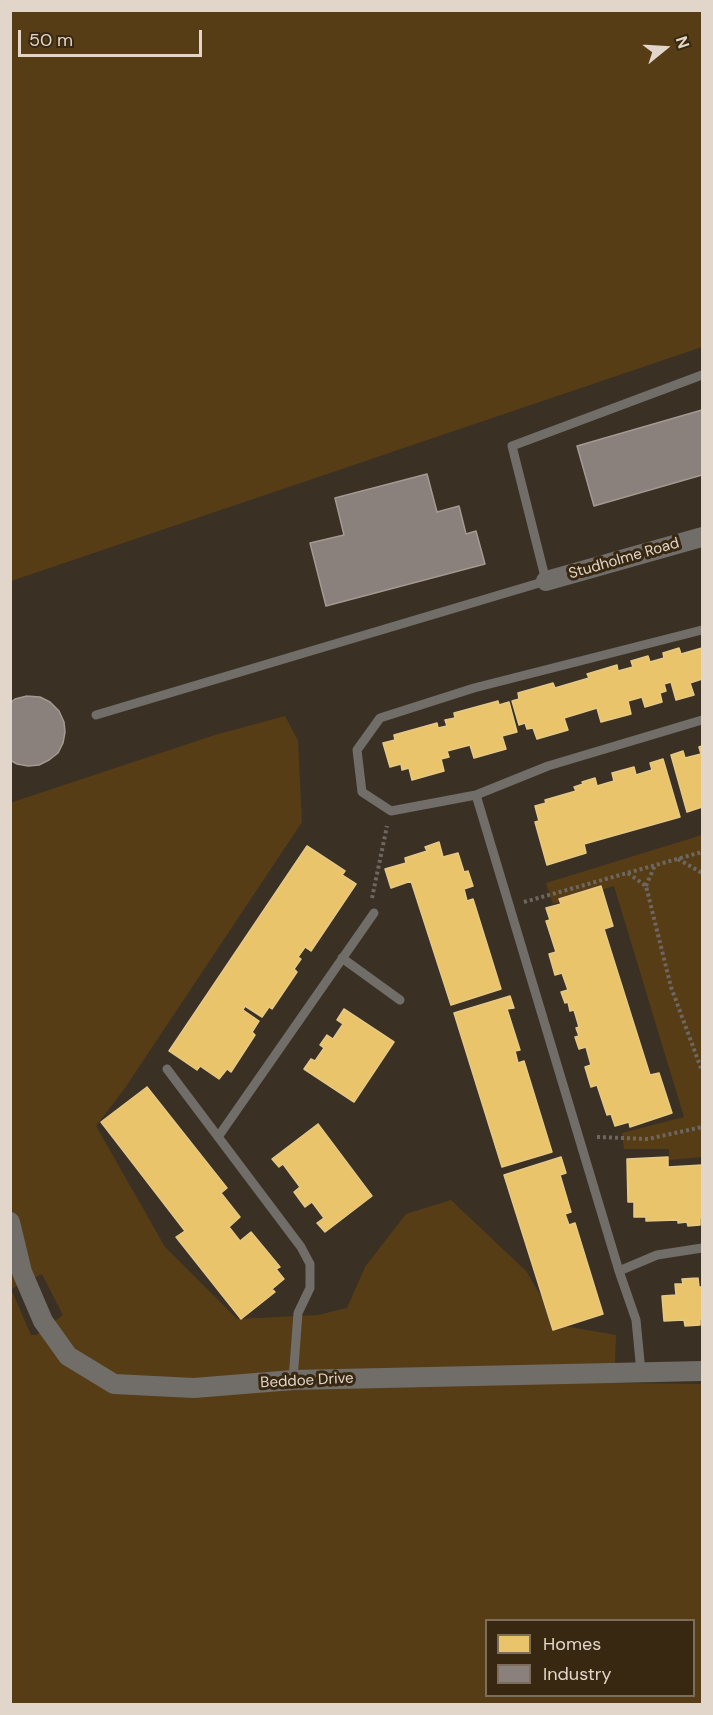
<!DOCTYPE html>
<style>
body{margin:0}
#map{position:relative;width:713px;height:1715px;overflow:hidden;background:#3a3124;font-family:"DM Sans",sans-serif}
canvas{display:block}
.frame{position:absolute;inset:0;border:12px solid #e1d6c9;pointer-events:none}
.legend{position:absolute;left:485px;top:1619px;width:210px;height:78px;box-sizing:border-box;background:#382811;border:2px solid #7c6e5b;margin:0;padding:8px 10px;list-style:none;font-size:18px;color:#e1d6c9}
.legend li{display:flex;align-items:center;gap:12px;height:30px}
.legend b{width:30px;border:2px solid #7c6e5b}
.north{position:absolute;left:635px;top:18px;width:60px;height:60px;-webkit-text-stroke:4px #382811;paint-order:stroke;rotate:72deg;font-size:16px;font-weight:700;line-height:24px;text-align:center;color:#e1d6c9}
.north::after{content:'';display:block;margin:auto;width:21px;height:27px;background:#e1d6c9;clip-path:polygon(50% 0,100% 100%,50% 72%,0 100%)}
.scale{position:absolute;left:18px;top:30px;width:184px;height:27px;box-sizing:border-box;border:3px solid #e1d6c9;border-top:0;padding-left:8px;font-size:18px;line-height:21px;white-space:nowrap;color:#e1d6c9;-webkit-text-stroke:4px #382811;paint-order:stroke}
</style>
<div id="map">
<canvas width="713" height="1715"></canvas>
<div class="frame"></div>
<ul class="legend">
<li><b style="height:16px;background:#e9c46a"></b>Homes</li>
<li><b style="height:16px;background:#8a817c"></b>Industry</li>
</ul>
<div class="north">N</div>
<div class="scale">50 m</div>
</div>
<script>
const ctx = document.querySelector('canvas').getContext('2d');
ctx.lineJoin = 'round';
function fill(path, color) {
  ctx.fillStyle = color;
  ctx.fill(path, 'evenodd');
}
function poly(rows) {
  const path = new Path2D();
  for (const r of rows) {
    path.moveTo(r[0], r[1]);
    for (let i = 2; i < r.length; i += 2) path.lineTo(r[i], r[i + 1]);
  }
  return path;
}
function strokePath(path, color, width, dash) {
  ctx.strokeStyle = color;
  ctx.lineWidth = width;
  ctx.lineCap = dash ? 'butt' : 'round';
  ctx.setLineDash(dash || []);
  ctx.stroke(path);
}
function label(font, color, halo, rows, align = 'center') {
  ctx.font = font + ' "DM Sans",sans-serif';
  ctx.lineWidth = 6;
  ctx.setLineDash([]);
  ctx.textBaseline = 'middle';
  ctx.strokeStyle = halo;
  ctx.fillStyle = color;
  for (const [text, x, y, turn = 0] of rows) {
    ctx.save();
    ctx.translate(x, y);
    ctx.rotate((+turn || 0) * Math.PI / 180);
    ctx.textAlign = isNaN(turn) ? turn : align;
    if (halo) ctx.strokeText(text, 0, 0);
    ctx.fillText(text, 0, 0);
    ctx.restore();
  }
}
fill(poly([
 [10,11,702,11,702,347,11,581],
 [285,716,298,741,302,822,125,1088,96,1126,165,1247,237,1319,318,1315,347,1308,365,1267,406,1214,451,1200,526,1271,558,1325,616,1335,614,1383,702,1384,702,1704,11,1704,10,803,215,735],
 [42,1274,63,1315,36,1335,31,1335,11,1289],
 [486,1620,694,1620,694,1696,486,1696],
 [702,835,702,1157,669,1160,669,1149,624,1149,622,1133,684,1117,614,886,553,904,546,883]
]), '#573d16');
const homes = poly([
 [679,648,681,654,702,648,702,679,690,683,694,695,676,700,671,682,664,684,666,691,660,693,662,702,645,707,642,697,628,701,631,714,601,722,597,708,564,718,568,730,537,739,533,728,527,729,525,723,519,725,512,701,519,699,518,693,553,683,555,688,589,678,587,674,617,665,618,671,633,667,631,661,648,656,650,662,664,658,663,653,679,648],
 [498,701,499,705,509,702,517,732,502,736,506,749,474,758,470,745,447,751,449,757,441,759,444,771,412,780,409,768,402,770,401,764,390,767,383,743,395,740,394,735,437,723,438,728,447,726,445,720,455,718,454,713,498,701],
 [702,746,702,807,687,812,671,755,683,751,685,758,701,754,699,747,702,746],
 [663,759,680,817,584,844,586,853,547,865,535,822,539,821,535,806,546,803,545,800,576,791,574,787,583,784,582,782,595,778,597,786,614,781,612,773,634,767,636,775,652,770,650,763,663,759],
 [439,842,443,857,458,853,464,872,468,871,473,886,464,889,467,901,473,899,501,989,451,1005,411,881,391,888,385,869,406,863,405,858,427,851,425,847,439,842],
 [307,846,345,871,342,875,356,884,311,951,305,947,298,957,301,959,294,969,297,972,272,1009,269,1007,262,1017,245,1006,243,1010,259,1021,252,1032,255,1035,231,1072,227,1069,219,1079,200,1066,197,1070,169,1051,307,846],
 [601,886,613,926,604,929,650,1075,659,1073,672,1113,630,1127,629,1122,615,1126,611,1114,607,1115,597,1085,591,1087,585,1067,591,1065,586,1047,579,1049,575,1037,579,1036,576,1028,579,1027,574,1010,570,1011,568,1002,565,1003,561,992,568,990,562,973,555,975,549,954,556,952,546,921,550,920,546,908,561,904,559,899,601,886],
 [510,996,514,1008,507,1009,520,1050,515,1051,518,1063,524,1061,552,1152,502,1167,454,1013,510,996],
 [344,1009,394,1042,354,1102,304,1069,311,1059,315,1061,324,1048,320,1045,327,1035,333,1039,343,1024,337,1020,344,1009],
 [147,1087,227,1188,221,1193,240,1217,229,1227,240,1241,251,1232,280,1267,276,1269,284,1279,272,1289,275,1292,241,1319,176,1237,185,1231,101,1122,147,1087],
 [318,1124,372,1196,325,1232,317,1223,324,1218,312,1202,305,1207,294,1192,300,1187,283,1164,279,1167,272,1159,318,1124],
 [561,1157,566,1173,560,1175,571,1212,565,1214,569,1225,575,1223,603,1314,553,1330,504,1175,561,1157],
 [668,1157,668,1167,702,1165,702,1218,700,1218,700,1225,688,1226,687,1222,678,1223,678,1220,646,1221,646,1217,634,1217,634,1202,628,1202,627,1159,668,1157],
 [698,1278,699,1287,702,1287,702,1319,700,1319,700,1325,685,1326,684,1320,664,1321,662,1296,676,1295,675,1284,683,1284,682,1279,698,1278]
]);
fill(homes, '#e9c46a');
strokePath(homes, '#e7c986', 1.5);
const industry = poly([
 [702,410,702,475,594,506,577,446,702,410],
 [427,474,437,512,459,506,466,534,476,531,485,564,326,606,310,543,344,535,335,498,427,474],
 [27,696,40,697,50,702,59,711,64,722,65,732,63,743,58,753,49,760,39,765,28,766,17,764,10,760,10,703,15,699,27,696]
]);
fill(industry, '#8a817c');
strokePath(industry, '#a49a93', 1.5);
strokePath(poly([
 [678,859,702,873],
 [628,873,646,886,671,987,702,1071],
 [646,886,655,865],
 [372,898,387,826],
 [524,902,702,852],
 [597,1137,648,1139,702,1127]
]), '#6d6760', 4, [3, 3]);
strokePath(poly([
 [702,630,474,688,380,718,357,750,362,792,391,811,476,795,548,766,702,720],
 [96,715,546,581,512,446,702,375],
 [476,795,619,1271,636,1320,641,1372],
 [342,958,400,1000],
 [167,1069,301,1247,310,1264,310,1288,298,1313,293,1380],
 [218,1137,374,913],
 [619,1271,657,1255,702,1248]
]), '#716d69', 9);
strokePath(poly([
 [546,581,702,537],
 [10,1222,22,1272,43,1321,68,1356,114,1384,194,1388,293,1380,702,1371]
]), '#716d69', 20);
label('15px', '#e1d6c9', '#382811', [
 ["Studholme Road",624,559,-16],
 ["Beddoe Drive",307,1381,-3]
]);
</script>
